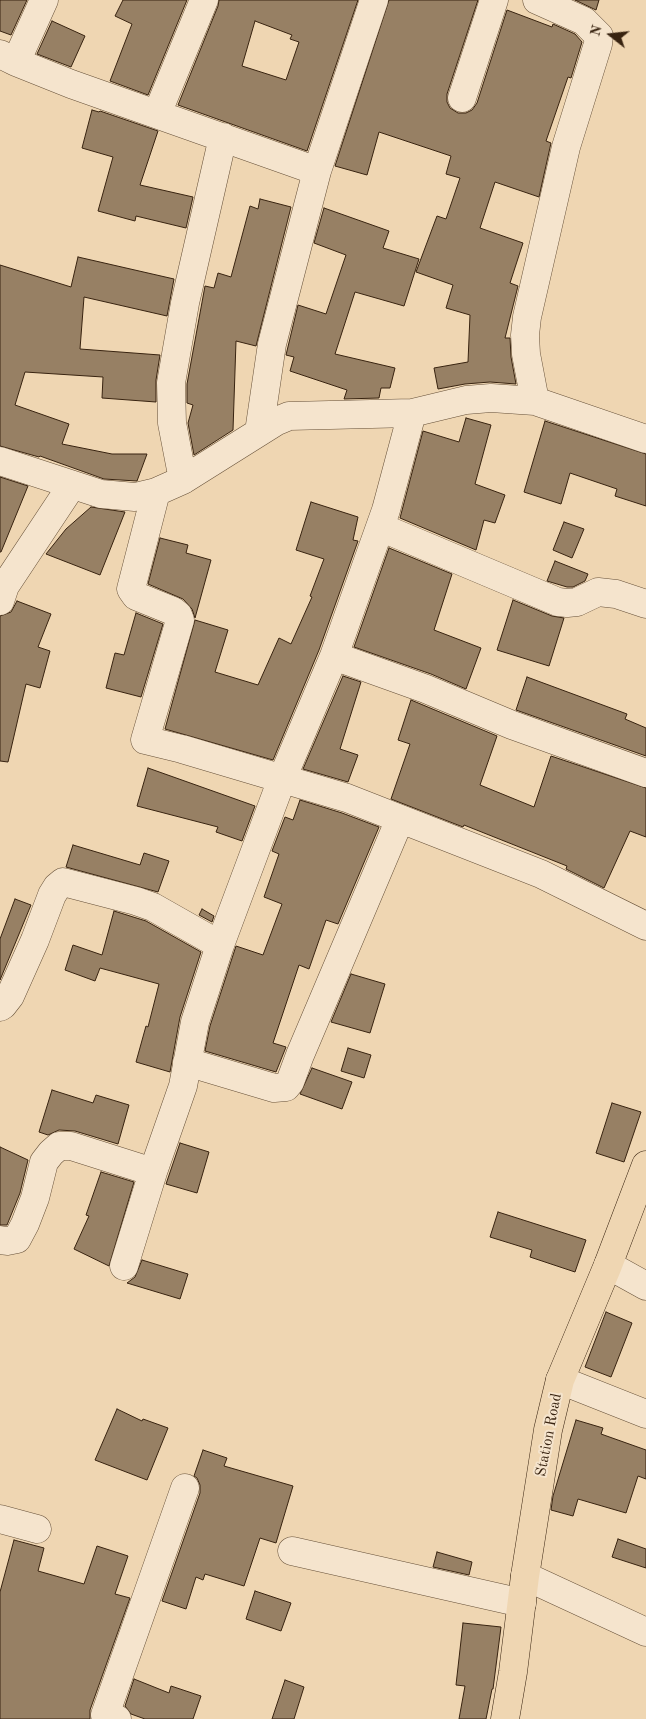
<!DOCTYPE html>
<style>
body{margin:0}
#map{position:relative;width:646px;height:1719px;overflow:hidden;background:#efd6b2;font-family:"Old Standard TT",serif}
canvas{display:block}
.north{position:absolute;left:586px;top:10px;width:50px;height:50px;-webkit-text-stroke:4px #f5e4cd;paint-order:stroke;rotate:286deg;font-size:14px;font-weight:700;line-height:20px;text-align:center;color:#382310}
.north::after{content:'';display:block;margin:auto;width:18px;height:22px;background:#382310;clip-path:polygon(50% 0,100% 100%,50% 72%,0 100%)}
</style>
<div id="map">
<canvas width="646" height="1719"></canvas>
<div class="north">N</div>
</div>
<script>
const ctx = document.querySelector('canvas').getContext('2d');
ctx.lineJoin = 'round';
function fill(path, color) {
  ctx.fillStyle = color;
  ctx.fill(path, 'evenodd');
}
function poly(rows) {
  const path = new Path2D();
  for (const r of rows) {
    path.moveTo(r[0], r[1]);
    for (let i = 2; i < r.length; i += 2) path.lineTo(r[i], r[i + 1]);
  }
  return path;
}
function strokePath(path, color, width, dash) {
  ctx.strokeStyle = color;
  ctx.lineWidth = width;
  ctx.lineCap = dash ? 'butt' : 'round';
  ctx.setLineDash(dash || []);
  ctx.stroke(path);
}
function label(font, color, halo, rows, align = 'center') {
  ctx.font = font + ' "Old Standard TT",serif';
  ctx.lineWidth = 4;
  ctx.setLineDash([]);
  ctx.textBaseline = 'middle';
  ctx.strokeStyle = halo;
  ctx.fillStyle = color;
  for (const [text, x, y, turn = 0] of rows) {
    ctx.save();
    ctx.translate(x, y);
    ctx.rotate((+turn || 0) * Math.PI / 180);
    ctx.textAlign = isNaN(turn) ? turn : align;
    if (halo) ctx.strokeText(text, 0, 0);
    ctx.fillText(text, 0, 0);
    ctx.restore();
  }
}
const building = poly([
 [0,0,27,0,11,35,0,31,0,0],
 [123,0,187,0,148,95,110,81,132,24,115,16,123,0],
 [219,0,358,0,307,151,178,105,218,6,219,0],
 [255,21,292,35,290,39,299,42,286,80,242,66,255,21],
 [389,0,478,0,447,94,447,102,450,108,458,113,466,113,472,110,477,103,507,10,552,27,553,24,575,34,582,42,571,78,568,77,546,141,551,143,539,197,495,182,480,228,523,243,510,283,518,286,505,338,510,338,511,357,516,384,490,382,465,384,438,389,434,368,468,362,470,315,446,308,453,285,416,272,437,216,446,219,460,178,446,174,451,156,379,132,367,175,335,166,389,0],
 [575,0,599,0,596,10,575,0],
 [52,21,85,36,71,67,37,54,52,21],
 [92,110,99,112,100,111,158,131,140,185,193,197,186,228,136,216,135,221,98,211,113,157,82,148,92,110],
 [260,199,291,207,256,346,236,341,233,430,194,455,188,423,193,405,187,403,187,384,205,286,214,288,218,273,231,277,250,206,258,209,260,199],
 [324,208,389,231,383,248,419,259,404,306,355,292,335,354,395,368,390,388,381,388,379,398,344,399,347,390,290,371,294,357,286,355,298,305,326,314,346,255,314,243,324,208],
 [78,257,174,279,167,316,84,297,80,349,160,355,156,380,156,402,102,398,103,377,25,372,15,405,69,424,62,444,112,454,147,454,137,481,104,479,40,456,39,457,0,446,0,265,71,287,78,257],
 [466,418,491,425,475,484,505,495,495,523,484,520,476,550,400,518,423,431,459,442,466,418],
 [545,421,646,454,646,506,615,496,617,489,570,473,561,504,524,492,545,421],
 [0,477,28,486,1,552,0,552,0,477],
 [311,502,358,517,353,540,358,541,319,650,273,760,165,729,195,620,228,630,215,672,258,685,279,638,291,644,312,597,310,596,324,559,296,550,311,502],
 [91,507,125,512,100,575,46,554,66,529,91,507],
 [564,522,584,529,572,558,553,550,564,522],
 [160,538,188,545,186,553,211,560,195,618,192,609,183,599,148,584,160,538],
 [389,548,452,574,434,630,481,648,466,689,431,674,354,647,389,548],
 [555,561,588,574,585,581,573,587,567,587,547,581,555,561],
 [513,600,552,616,564,618,549,666,497,650,513,600],
 [17,601,51,614,38,647,50,651,40,688,26,684,8,762,0,761,0,616,11,612,17,601],
 [136,613,163,624,141,697,106,688,115,653,124,655,136,613],
 [343,676,361,682,340,749,358,755,348,782,303,769,343,676],
 [527,677,627,714,625,719,646,728,646,756,516,710,527,677],
 [411,700,497,736,480,785,534,807,551,756,646,788,646,837,630,831,604,888,566,869,567,866,464,825,463,827,391,799,410,744,398,740,411,700],
 [148,768,255,806,242,841,216,832,218,827,137,806,148,768],
 [300,800,342,813,379,827,338,924,326,920,309,969,299,965,273,1043,286,1047,276,1072,205,1051,210,1026,236,946,263,955,282,904,264,897,279,854,272,851,285,817,293,820,300,800],
 [73,845,140,865,144,853,169,861,158,892,66,867,73,845],
 [15,899,31,905,0,980,0,939,15,899],
 [202,909,214,916,212,922,199,915,202,909],
 [114,911,146,921,201,952,180,1017,170,1072,136,1062,146,1026,148,1027,159,984,100,968,95,981,65,970,73,945,102,955,114,911],
 [351,974,385,984,370,1033,331,1022,351,974],
 [348,1048,371,1055,364,1078,341,1071,348,1048],
 [312,1068,352,1082,342,1109,300,1094,312,1068],
 [52,1090,93,1103,96,1095,129,1105,118,1144,75,1131,59,1130,48,1135,39,1132,52,1090],
 [612,1103,641,1112,624,1162,596,1153,612,1103],
 [180,1143,209,1152,197,1193,166,1184,180,1143],
 [0,1147,28,1160,20,1193,7,1225,0,1225,0,1147],
 [101,1172,134,1182,109,1266,74,1249,89,1216,86,1215,101,1172],
 [498,1212,586,1240,575,1272,530,1257,532,1250,490,1237,498,1212],
 [142,1260,188,1274,180,1299,127,1283,135,1277,142,1260],
 [606,1312,632,1323,611,1377,585,1367,606,1312],
 [117,1409,142,1421,143,1419,168,1428,147,1480,95,1460,117,1409],
 [576,1420,603,1428,601,1434,646,1450,646,1479,638,1476,626,1513,578,1499,573,1516,551,1510,553,1496,576,1420],
 [203,1450,227,1458,224,1466,293,1486,276,1543,260,1538,244,1586,205,1574,203,1580,196,1577,186,1609,162,1601,200,1493,200,1485,197,1478,194,1476,203,1450],
 [618,1539,646,1549,646,1568,612,1557,618,1539],
 [14,1540,44,1548,38,1571,84,1584,97,1546,128,1556,115,1594,130,1598,90,1710,90,1719,0,1719,0,1592,14,1540],
 [437,1552,472,1562,469,1575,433,1567,437,1552],
 [255,1591,291,1603,281,1631,246,1619,255,1591],
 [463,1623,501,1627,493,1689,492,1689,486,1719,459,1719,465,1686,456,1685,463,1623],
 [134,1679,169,1693,171,1686,201,1696,193,1719,145,1719,131,1714,125,1706,134,1679],
 [285,1680,304,1687,294,1719,272,1719,285,1680]
]);
fill(building, '#978064');
strokePath(building, '#382310', 1);
const minor = poly([
 [0,54,16,62,71,84,317,171],
 [16,62,44,0],
 [462,98,494,0],
 [157,114,204,0],
 [535,401,526,354,525,335,527,317,566,147,598,44,599,36,584,21,537,0],
 [412,413,386,510,334,656,426,689,512,725,646,773],
 [259,432,272,344,317,171,374,0],
 [0,461,101,494,135,497,156,492,183,480,277,421,289,416,412,413,466,400,491,398,535,401,646,439],
 [183,480,172,423,171,383,185,303,223,137],
 [156,492,131,589,136,596,173,611,178,615,180,620,145,740,182,749,347,798,541,874,646,926],
 [380,527,558,602,567,603,577,602,598,592,616,594,646,604],
 [0,601,5,586,72,485],
 [0,1007,3,1005,10,996,35,940,52,895,57,887,63,882,136,901,153,907,220,945,282,779,334,656],
 [187,1062,274,1088,286,1087,290,1082,300,1055,400,819],
 [0,1240,7,1241,17,1239,25,1224,35,1198,44,1162,51,1153,59,1146,71,1146,153,1172,183,1086,195,1022,220,945],
 [608,1265,646,1286],
 [124,1266,153,1172],
 [560,1380,646,1414],
 [0,1519,37,1529],
 [292,1551,522,1603],
 [525,1576,646,1632],
 [117,1719,105,1715,185,1488]
]);
const major = poly([
 [505,1719,513,1672,525,1576,548,1430,560,1380,608,1265,646,1165]
]);
strokePath(minor, '#665038', 29);
strokePath(major, '#382310', 29);
strokePath(minor, '#f5e4cd', 28);
strokePath(major, '#efd6b2', 28);
label('15px', '#382310', '#f5e4cd', [
 ["Station Road",549,1435,-79]
]);
</script>
